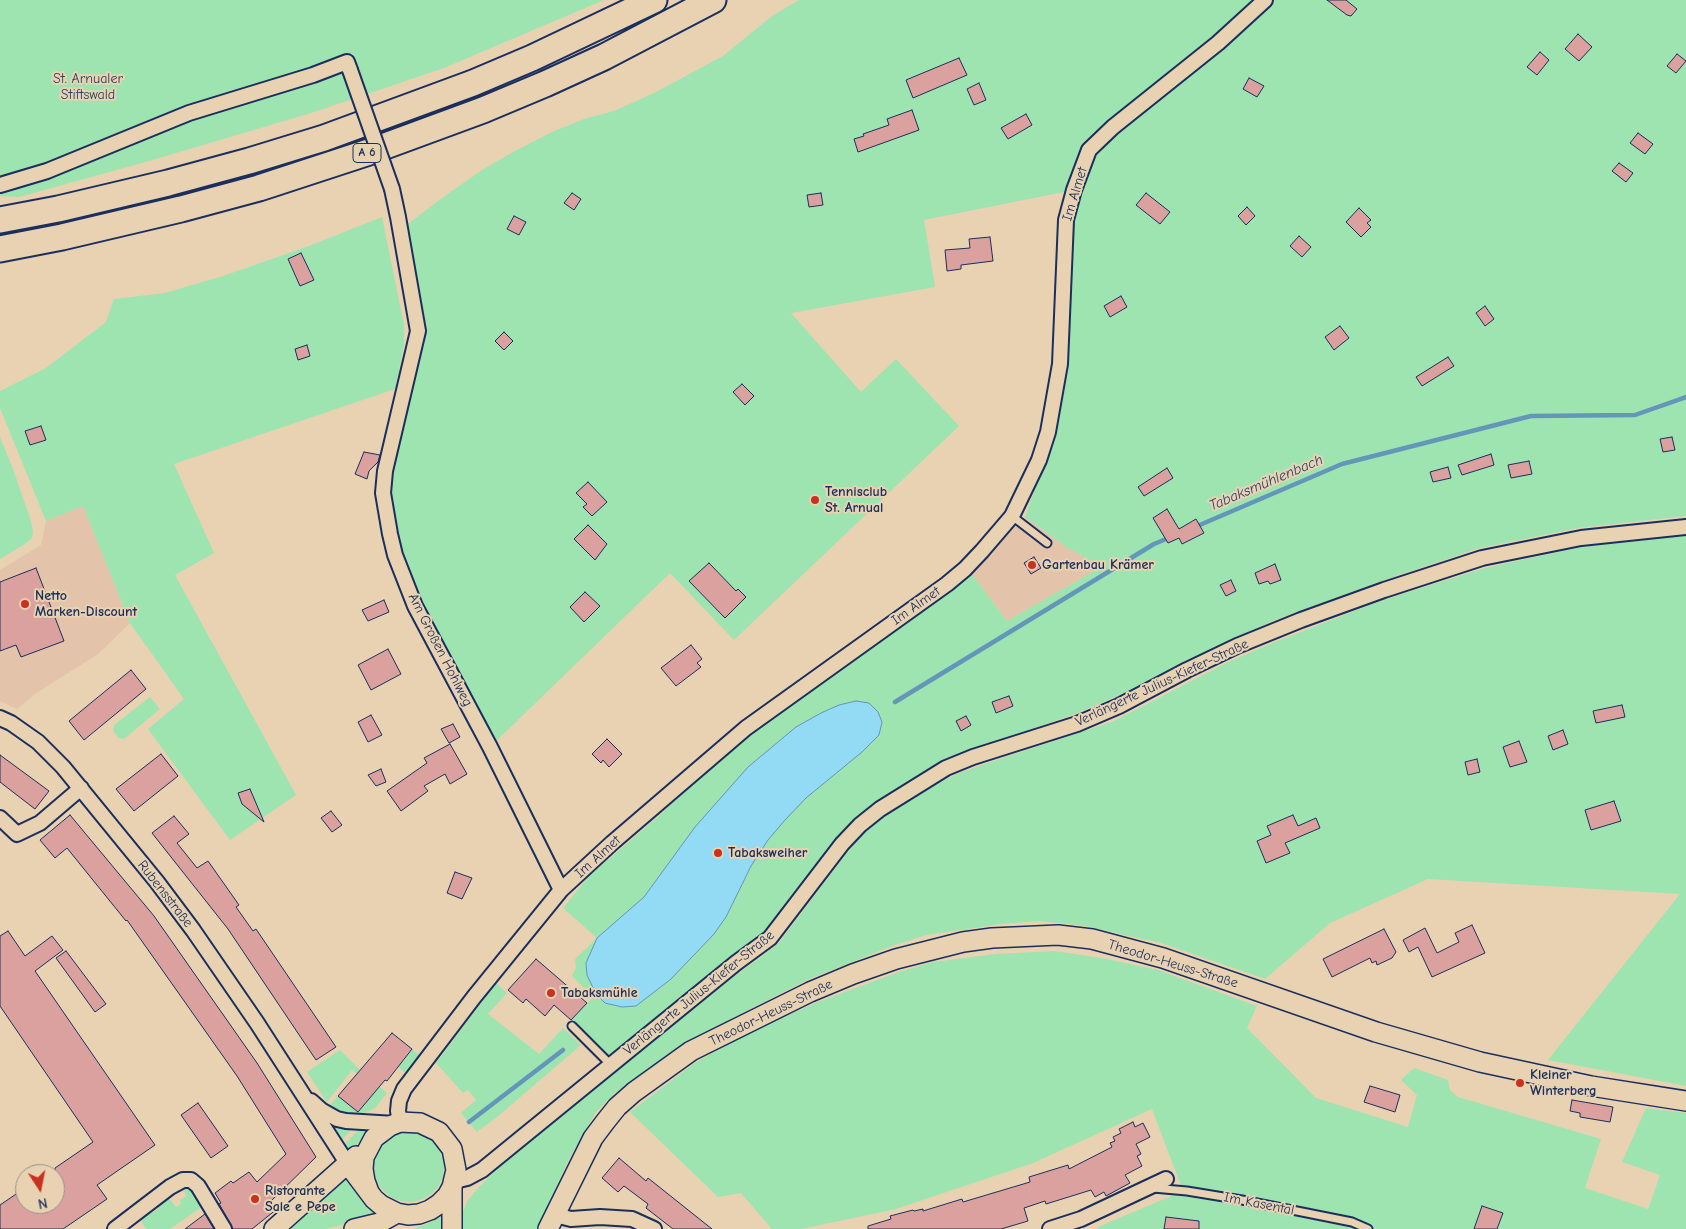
<!DOCTYPE html>
<meta charset="utf-8">
<style>
body{margin:0}
#map{position:relative;width:1686px;height:1229px;overflow:hidden;background:#e8d2b1;font-family:"Comic Neue",sans-serif}
canvas{display:block}
.north{position:absolute;left:15px;top:1164px;width:50px;height:50px;box-sizing:border-box;background:#e8d2b1;border:1px solid #969190;border-radius:50%;rotate:169deg;font-size:14px;font-weight:700;line-height:20px;text-align:center;color:#1b2f5e}
.north::after{content:'';display:block;margin:auto;width:18px;height:22px;background:#c8321e;clip-path:polygon(50% 0,100% 100%,50% 72%,0 100%)}
</style>
<div id="map">
<canvas width="1686" height="1229"></canvas>
<div class="north">N</div>
</div>
<script>
const ctx = document.querySelector('canvas').getContext('2d');
ctx.lineJoin = 'round';
function fill(path, color) {
  ctx.fillStyle = color;
  ctx.fill(path, 'evenodd');
}
function poly(rows) {
  const path = new Path2D();
  for (const r of rows) {
    if (r.length === 3) {
      path.moveTo(r[0] + r[2], r[1]);
      path.arc(r[0], r[1], r[2], 0, 2 * Math.PI);
      continue;
    }
    path.moveTo(r[0], r[1]);
    for (let i = 2; i < r.length; i += 2) path.lineTo(r[i], r[i + 1]);
  }
  return path;
}
function strokePath(path, color, width, dash) {
  ctx.strokeStyle = color;
  ctx.lineWidth = width;
  ctx.lineCap = dash ? 'butt' : 'round';
  ctx.setLineDash(dash || []);
  ctx.stroke(path);
}
function label(font, color, halo, rows, align = 'center') {
  ctx.font = font + ' "Comic Neue",sans-serif';
  ctx.lineWidth = 4;
  ctx.setLineDash([]);
  ctx.textBaseline = 'middle';
  ctx.strokeStyle = halo;
  ctx.fillStyle = color;
  for (const [text, x, y, turn = 0] of rows) {
    ctx.save();
    ctx.translate(x, y);
    ctx.rotate((+turn || 0) * Math.PI / 180);
    ctx.textAlign = isNaN(turn) ? turn : align;
    if (halo) ctx.strokeText(text, 0, 0);
    ctx.fillText(text, 0, 0);
    ctx.restore();
  }
}
fill(poly([
 [83,506,130,623,98,654,35,694,17,709,0,701,0,570,41,545,46,521],
 [1025,517,1068,548,1090,560,1096,570,1007,621,971,573,1013,526,1017,527]
]), '#e4c3ab');
fill(poly([
 [0,0,604,0,444,68,311,113,149,161,19,197,0,196],
 [799,0,1686,0,1686,516,1578,528,1480,548,1396,576,1275,620,1177,665,1130,691,1075,714,947,758,876,802,854,820,837,839,765,932,750,946,610,1057,571,1020,593,997,572,976,576,968,575,959,597,938,563,908,589,876,645,828,747,736,971,573,1007,621,1096,570,1090,560,1068,548,1025,517,1051,445,1058,413,1072,221,1082,191,1064,192,924,220,935,287,791,313,861,392,896,359,959,426,734,640,670,573,490,747,415,606,383,493,416,342,401,232,409,223,442,198,482,170,515,151,552,132,584,119,614,111,654,93,723,56,772,16],
 [382,217,404,325,404,345,395,389,174,464,214,553,175,575,296,795,230,840,148,729,184,699,130,623,83,506,46,521,0,408,0,391,46,368,106,322,114,299,165,293,223,276,309,246],
 [0,437,13,469,31,521,33,532,32,538,25,544,0,559],
 [1686,535,1686,1086,1548,1060,1680,894,1428,879,1330,923,1265,979,1161,943,1079,925,1039,921,1002,924,926,935,892,946,807,980,686,1042,615,1093,596,1112,570,1157,537,1229,460,1229,461,1215,468,1200,479,1187,503,1163,543,1130,732,978,778,944,849,850,865,832,885,815,924,791,952,776,976,767,1114,721,1226,663,1270,644,1380,601,1485,568,1581,547],
 [150,697,160,709,124,739,119,738,113,731,114,725],
 [1054,951,1102,958,1158,970,1257,1006,1247,1028,1316,1098,1408,1127,1417,1095,1401,1080,1414,1068,1448,1080,1450,1090,1458,1097,1601,1139,1585,1188,1648,1209,1660,1175,1622,1162,1646,1108,1686,1113,1686,1229,1098,1229,1098,1227,1183,1191,1152,1109,1033,1163,896,1209,801,1229,772,1229,741,1193,718,1197,630,1112,696,1062,751,1032,815,1003,899,972,933,962,995,954],
 [496,983,507,993,488,1014,539,1054,563,1028,581,1045,497,1117,477,1132,461,1113,476,1100,468,1090,463,1093,436,1063],
 [412,1049,420,1056,405,1073,397,1066,402,1060,404,1061],
 [340,1050,360,1070,357,1074,352,1070,327,1102,307,1072],
 [379,1086,387,1093,375,1108,367,1112,360,1114,345,1114,330,1105,338,1096],
 [333,1124,353,1128,341,1141,332,1128],
 [360,1128,375,1130,348,1152,344,1145],
 [409,1167,35],
 [345,1176,348,1176,377,1217,325,1229,286,1229],
 [190,1185,206,1204,170,1229,146,1229,139,1217,148,1210,151,1214,159,1208,157,1204,165,1197,169,1198,176,1207,181,1204,180,1200,187,1196,181,1186],
 [444,1214,443,1229,414,1229,433,1221]
]), '#9de4b1');
const water = poly([
 [856,701,869,703,878,712,882,722,879,735,862,752,806,798,785,820,768,840,751,866,726,917,714,934,671,979,636,1006,622,1007,605,1003,596,994,587,975,586,963,597,938,644,897,695,827,748,767,796,727,821,713,839,705,856,701]
]);
fill(water, '#93daf5');
strokePath(water, '#6396b9', 1);
strokePath(poly([
 [1195,527,1342,464,1531,416,1635,415,1686,397],
 [895,702,1154,544,1171,537],
 [469,1122,563,1050]
]), '#6396b9', 4.5);
const building = poly([
 [1327,0,1346,0,1357,9,1351,16,1347,15,1327,0],
 [1578,34,1592,47,1579,61,1565,49,1578,34],
 [1540,52,1549,60,1537,75,1527,67,1540,52],
 [1677,54,1686,61,1676,73,1667,66,1677,54],
 [959,58,967,75,913,98,906,80,959,58],
 [1249,78,1264,86,1257,97,1243,89,1249,78],
 [979,83,986,100,974,105,967,89,979,83],
 [912,110,919,130,858,152,854,139,864,136,863,134,889,125,887,119,912,110],
 [1026,114,1032,125,1008,139,1001,128,1026,114],
 [1638,133,1653,144,1645,154,1630,143,1638,133],
 [1619,163,1633,173,1626,182,1612,171,1619,163],
 [572,193,581,199,574,210,564,203,572,193],
 [821,193,823,205,809,207,807,195,821,193],
 [1146,193,1170,212,1160,224,1136,205,1146,193],
 [1247,207,1255,216,1246,225,1238,216,1247,207],
 [1359,208,1371,220,1367,223,1371,227,1361,237,1346,222,1359,208],
 [514,216,526,222,519,235,507,229,514,216],
 [1299,236,1311,247,1302,257,1290,246,1299,236],
 [990,237,993,261,961,265,961,269,947,271,945,250,970,248,969,239,990,237],
 [301,253,314,280,300,286,288,259,301,253],
 [1121,296,1127,307,1110,317,1104,306,1121,296],
 [1485,306,1494,319,1485,326,1476,313,1485,306],
 [1340,326,1349,338,1334,350,1325,337,1340,326],
 [504,332,513,341,504,350,495,341,504,332],
 [307,345,310,356,298,360,295,349,307,345],
 [1448,357,1454,366,1422,386,1416,377,1448,357],
 [742,384,754,396,745,405,733,392,742,384],
 [41,426,46,440,30,445,25,431,41,426],
 [1672,437,1675,450,1663,452,1660,439,1672,437],
 [364,452,380,455,378,462,369,471,367,479,355,474,364,452],
 [1491,454,1494,465,1462,475,1458,465,1491,454],
 [1529,461,1532,474,1511,478,1508,465,1529,461],
 [1448,467,1451,478,1433,482,1430,472,1448,467],
 [1167,468,1173,478,1144,496,1138,487,1167,468],
 [588,482,607,502,592,516,583,507,587,504,576,493,588,482],
 [1167,509,1179,529,1196,519,1204,533,1182,544,1179,538,1168,543,1153,518,1167,509],
 [588,525,607,544,595,560,574,539,588,525],
 [1034,557,1041,568,1031,574,1024,563,1034,557],
 [709,563,736,591,738,589,746,597,725,618,689,581,709,563],
 [1275,564,1281,580,1270,584,1268,581,1259,584,1255,573,1275,564],
 [36,568,64,641,21,657,16,645,0,651,0,582,36,568],
 [1231,580,1236,591,1226,596,1220,585,1231,580],
 [585,592,600,606,584,622,570,607,585,592],
 [384,600,389,612,368,621,362,610,384,600],
 [691,645,702,659,697,663,701,667,676,686,661,668,691,645],
 [388,649,401,674,371,690,358,665,388,649],
 [131,670,146,689,84,740,69,721,131,670],
 [1009,696,1013,706,996,713,992,702,1009,696],
 [1622,705,1625,717,1596,723,1593,711,1622,705],
 [371,715,382,735,368,742,358,722,371,715],
 [966,716,971,725,961,731,956,721,966,716],
 [453,724,460,737,449,743,441,729,453,724],
 [1563,730,1568,744,1553,750,1548,736,1563,730],
 [607,739,622,754,609,767,603,760,601,763,592,754,607,739],
 [1519,741,1527,762,1510,767,1503,747,1519,741],
 [450,744,467,774,450,784,445,774,424,786,428,791,401,811,387,791,427,763,424,758,450,744],
 [161,754,178,776,134,811,116,789,161,754],
 [0,755,49,791,35,809,0,782,0,755],
 [1477,759,1480,772,1468,775,1465,762,1477,759],
 [381,769,386,782,376,786,368,775,381,769],
 [250,789,264,822,242,804,238,793,250,789],
 [1614,801,1621,821,1591,830,1585,810,1614,801],
 [331,811,342,825,332,832,321,818,331,811],
 [70,815,154,916,257,1063,316,1157,271,1201,277,1209,252,1229,233,1229,219,1204,221,1203,215,1193,231,1181,233,1183,249,1172,257,1182,286,1154,237,1076,127,920,126,921,67,848,55,858,40,840,70,815],
 [1293,815,1298,826,1316,818,1320,828,1285,843,1290,853,1266,863,1257,841,1271,835,1267,826,1293,815],
 [174,816,189,834,177,843,197,868,208,861,239,905,236,907,253,931,256,929,336,1047,316,1060,228,929,152,833,174,816],
 [455,872,472,878,462,899,447,893,455,872],
 [1472,925,1485,953,1432,977,1418,947,1409,952,1403,940,1425,928,1437,953,1459,942,1455,933,1472,925],
 [1384,929,1396,952,1392,958,1377,965,1376,961,1372,963,1370,958,1332,977,1323,959,1384,929],
 [8,931,25,956,52,936,63,950,35,971,155,1145,97,1185,107,1199,63,1229,0,1229,0,1205,25,1188,25,1204,55,1204,55,1168,93,1142,0,1006,0,936,8,931],
 [66,951,106,1004,95,1012,56,958,66,951],
 [536,959,587,1003,571,1020,554,1005,545,1016,526,999,523,1003,508,990,536,959],
 [392,1033,412,1049,387,1081,385,1080,358,1112,338,1096,392,1033],
 [1370,1086,1400,1095,1395,1112,1364,1102,1370,1086],
 [1572,1100,1613,1107,1610,1122,1580,1117,1580,1113,1570,1111,1572,1100],
 [198,1103,228,1146,211,1158,181,1115,198,1103],
 [1133,1122,1135,1127,1143,1123,1150,1137,1136,1144,1141,1154,1137,1156,1142,1166,1125,1175,1130,1183,1106,1196,1104,1192,1095,1197,1091,1190,1046,1204,1045,1201,1024,1208,1028,1221,1001,1229,868,1229,868,1226,891,1219,890,1216,913,1210,914,1211,923,1209,923,1211,962,1199,963,1202,1030,1182,1029,1177,1068,1165,1069,1169,1112,1147,1110,1143,1115,1141,1113,1137,1121,1133,1119,1129,1133,1122],
 [619,1158,646,1181,648,1178,712,1229,673,1229,646,1208,648,1204,624,1186,618,1192,602,1178,619,1158],
 [1482,1206,1503,1213,1497,1229,1474,1229,1482,1206],
 [205,1214,214,1229,185,1229,205,1214],
 [1166,1217,1199,1221,1199,1229,1164,1229,1166,1217]
]);
fill(building, '#dba19e');
strokePath(building, '#1b2f5e', 1);
const lane = poly([
 [1012,516,1047,543],
 [572,1026,611,1065],
 [1153,1188,1187,1191,1242,1200,1352,1222,1368,1229]
]);
const street = poly([
 [0,185,47,171,189,113,313,75,347,62,350,70],
 [392,189,398,217,418,331,385,471,383,493,390,534,395,555,415,606,490,747,561,890],
 [0,718,11,723,38,742,63,767,157,882,193,930,257,1023,347,1163],
 [0,818,17,834,40,823,81,788],
 [311,1101,321,1110,337,1119,346,1121,395,1124],
 [400,1122,398,1111,399,1101,404,1089,474,997,561,890,612,843,746,728,947,584,965,569,982,551,1012,516,1039,460,1048,432,1060,364,1066,220,1074,190,1089,150,1113,127,1218,43,1265,0],
 [455,1181,467,1178,482,1170,736,963,770,938,842,844,860,825,880,809,946,768,973,757,1077,724,1119,706,1187,670,1237,646,1301,620,1384,590,1482,558,1581,538,1686,527],
 [555,1215,571,1219,600,1217,632,1219,654,1229],
 [115,1229,170,1187,183,1180,191,1180,198,1186,224,1229],
 [1050,1229,1081,1219,1166,1179]
]);
const secondary = poly([
 [347,1163,374,1199,381,1205,397,1213,408,1215,419,1214,430,1210,439,1204,447,1196,452,1187,456,1170,452,1149,439,1132,420,1123,400,1122,390,1126,374,1138,364,1157,363,1169,365,1181,369,1192],
 [274,1229,356,1156],
 [354,1229,379,1223,397,1213],
 [452,1229,452,1187],
 [548,1229,593,1138,605,1122,617,1107,634,1092,691,1051,810,992,853,974,896,959,963,942,992,938,1058,935,1092,939,1163,958,1376,1032,1480,1062,1591,1086,1686,1101]
]);
const highway = poly([
 [0,220,58,209,168,183,249,161,324,138,473,83,532,58,654,0],
 [0,249,62,237,181,209,259,188,369,152,483,110,545,84,604,57,713,0]
]);
strokePath(lane, '#1b2f5e', 11);
strokePath(street, '#1b2f5e', 18);
strokePath(secondary, '#1b2f5e', 22);
strokePath(highway, '#1b2f5e', 29);
strokePath(lane, '#e8d2b1', 7);
strokePath(street, '#e8d2b1', 14);
strokePath(secondary, '#e8d2b1', 19);
strokePath(highway, '#e8d2b1', 25);
const streetBridge = poly([
 [350,70,392,189]
]);
strokePath(streetBridge, '#1b2f5e', 18, []);
strokePath(streetBridge, '#e8d2b1', 14);
for (const [x, y, r, color] of [
 [815,500,5,"#c8321e"],
 [1032,565,5,"#c8321e"],
 [25,604,5,"#c8321e"],
 [718,853,5,"#c8321e"],
 [551,993,5,"#c8321e"],
 [1520,1083,5,"#c8321e"],
 [255,1199,5,"#c8321e"]
]) {
  const dot = new Path2D();
  dot.arc(x, y, r, 0, 2 * Math.PI);
  ctx.fillStyle = color;
  ctx.fill(dot);
  strokePath(dot, '#e8d2b1', 2);
}
for (const [x, y, w] of [
 [367,153,28]
]) {
  const box = new Path2D();
  box.roundRect(x - w / 2, y - 9.5, w, 19, 4);
  ctx.fillStyle = '#e8d2b1';
  ctx.fill(box);
  strokePath(box, '#1b2f5e', 1);
}
label('bold 12px', '#1b2f5e', null, [
 ["A 6",367,153]
]);
label('14px', '#284166', '#e8d2b1', [
 ["St. Arnualer",88,79],
 ["Stiftswald",88,95]
]);
label('14px', '#1b2f5e', '#e8d2b1', [
 ["Im Almet",1075,194,-73],
 ["Im Almet",916,606,-35],
 ["Am Großen Hohlweg",440,650,63],
 ["Verlängerte Julius-Kiefer-Straße",1162,683,-25],
 ["Im Almet",598,857,-42],
 ["Rubensstraße",165,894,52],
 ["Theodor-Heuss-Straße",1173,964,17],
 ["Verlängerte Julius-Kiefer-Straße",699,993,-39],
 ["Theodor-Heuss-Straße",771,1013,-26],
 ["Im Kasental",1259,1204,11]
]);
label('bold 14px', '#1b2f5e', '#e8d2b1', [
 ["Tennisclub",825,492],
 ["St. Arnual",825,508],
 ["Gartenbau Krämer",1042,565],
 ["Netto",35,596],
 ["Marken-Discount",35,612],
 ["Tabaksweiher",728,853],
 ["Tabaksmühle",561,993],
 ["Kleiner",1530,1075],
 ["Winterberg",1530,1091],
 ["Ristorante",265,1191],
 ["Sale e Pepe",265,1207]
], 'left');
label('italic 15px', '#27406d', '#e8d2b1', [
 ["Tabaksmühlenbach",1266,483,-23]
]);
</script>
